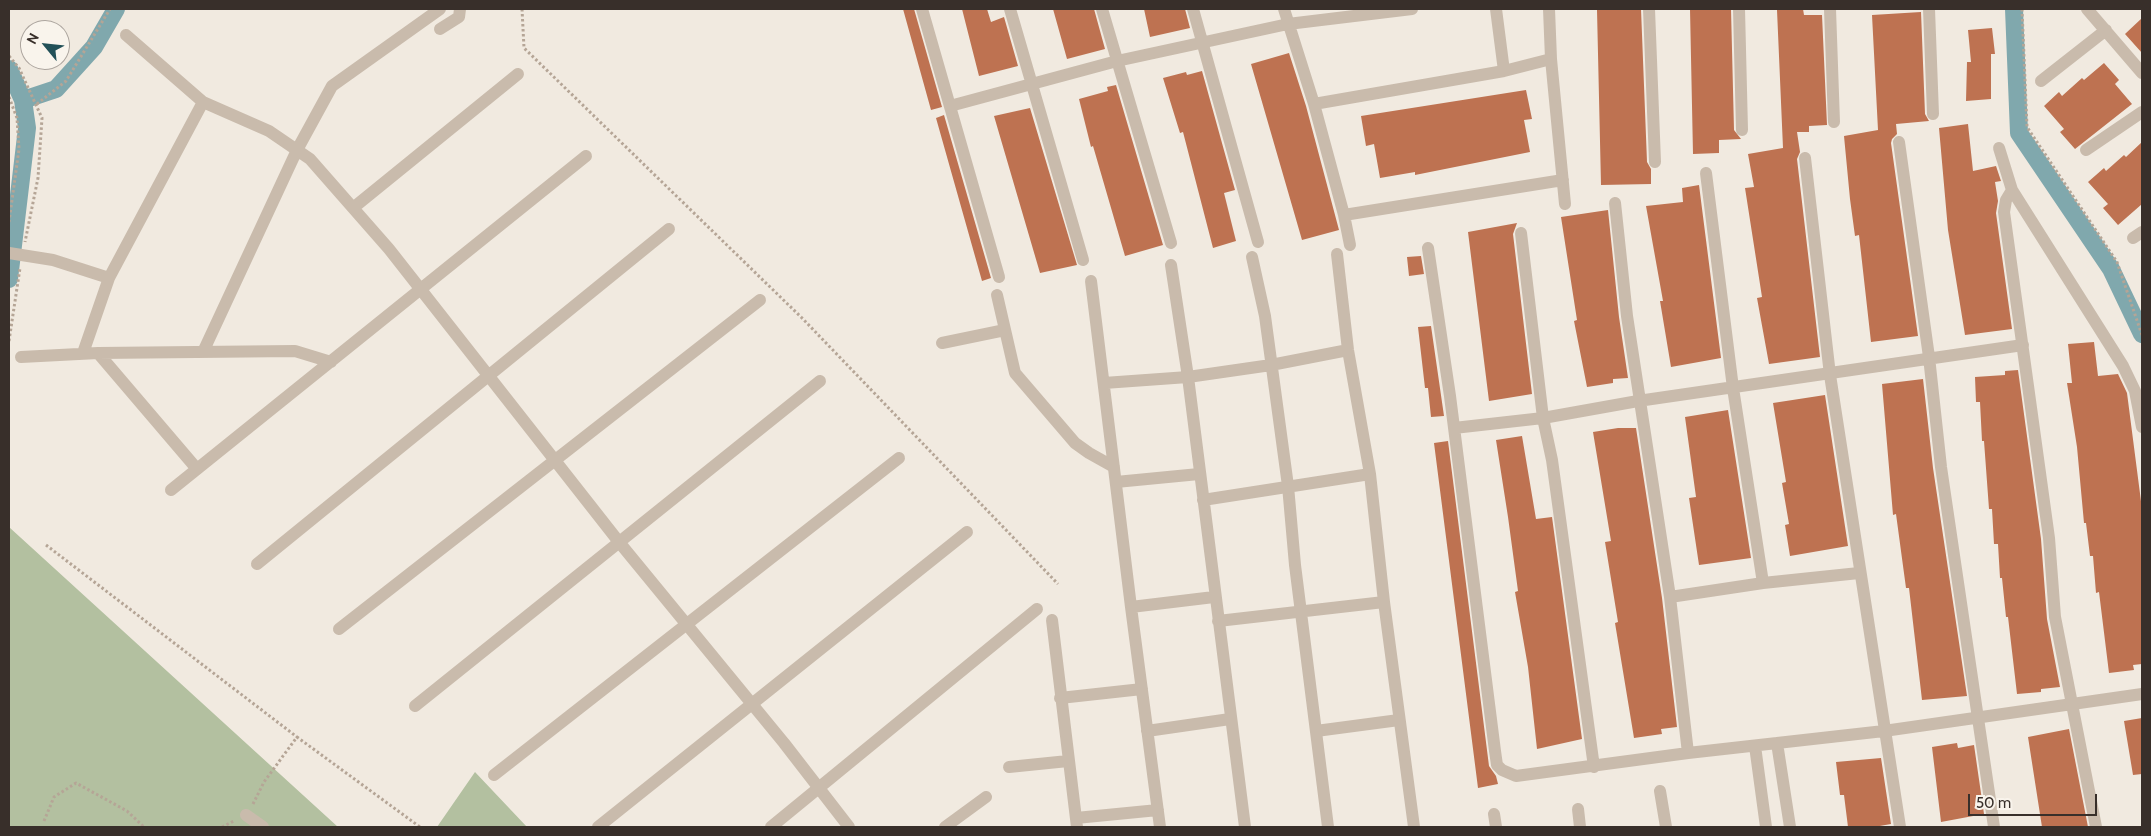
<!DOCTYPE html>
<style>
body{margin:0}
#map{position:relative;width:2151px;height:836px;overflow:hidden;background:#f1eae0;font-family:Cabin,sans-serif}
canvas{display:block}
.frame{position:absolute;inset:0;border:10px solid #382f2a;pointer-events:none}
.north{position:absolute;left:20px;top:20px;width:50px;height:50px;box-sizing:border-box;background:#f9f4ec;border:1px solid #aca59e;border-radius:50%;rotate:298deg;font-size:14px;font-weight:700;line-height:20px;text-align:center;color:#382f2a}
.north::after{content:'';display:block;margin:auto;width:18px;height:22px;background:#225057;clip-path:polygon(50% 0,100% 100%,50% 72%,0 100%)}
.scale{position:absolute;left:1968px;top:794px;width:129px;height:22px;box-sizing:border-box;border:2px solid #382f2a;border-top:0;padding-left:6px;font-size:15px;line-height:18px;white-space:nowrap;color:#382f2a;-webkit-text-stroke:4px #f9f4ec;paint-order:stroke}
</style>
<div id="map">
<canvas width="2151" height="836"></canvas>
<div class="frame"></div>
<div class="north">N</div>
<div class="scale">50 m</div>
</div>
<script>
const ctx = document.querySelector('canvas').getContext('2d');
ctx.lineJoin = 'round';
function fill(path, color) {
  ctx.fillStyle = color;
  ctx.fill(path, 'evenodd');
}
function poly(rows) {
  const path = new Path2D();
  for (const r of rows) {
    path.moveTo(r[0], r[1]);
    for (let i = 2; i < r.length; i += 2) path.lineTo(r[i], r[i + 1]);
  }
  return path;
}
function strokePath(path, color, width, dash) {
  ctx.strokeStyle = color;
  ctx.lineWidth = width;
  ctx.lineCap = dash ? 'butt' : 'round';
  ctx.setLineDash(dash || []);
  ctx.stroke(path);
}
fill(poly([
 [9,527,338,827,9,827],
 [475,772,527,827,437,827]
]), '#b3c0a0');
strokePath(poly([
 [2014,9,2019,133,2111,269,2142,334],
 [9,69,23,100,27,128,9,279],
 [23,100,56,89,94,47,116,9]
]), '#80a8ad', 18);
fill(poly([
 [903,9,914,9,942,107,931,110],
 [962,9,987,9,991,22,1004,17,1018,66,979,76],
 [1053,9,1094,9,1105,49,1067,59],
 [1144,9,1185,9,1190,28,1150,37],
 [1641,9,1647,162,1651,169,1651,184,1601,185,1597,10],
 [1690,9,1731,9,1734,130,1741,139,1719,140,1719,153,1693,154],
 [1803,9,1804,15,1822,15,1827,125,1809,126,1809,132,1797,132,1800,152,1797,159,1820,357,1769,364,1757,298,1762,297,1745,188,1754,187,1748,154,1783,148,1777,10],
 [1921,12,1925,114,1929,121,1896,124,1897,134,1892,139,1891,143,1918,336,1871,342,1859,235,1855,236,1850,199,1844,136,1878,130,1872,15],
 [2142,18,2142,53,2125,34],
 [1992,28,1995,54,1991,54,1991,99,1966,101,1967,62,1971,62,1968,30],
 [1289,53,1306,106,1339,230,1302,240,1251,64],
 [2104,63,2119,80,2115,84,2132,104,2075,149,2060,132,2064,129,2044,106,2059,92,2062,96,2082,78,2084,80],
 [1202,71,1235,190,1224,193,1236,241,1213,248,1183,132,1180,133,1163,78,1186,72,1187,75],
 [1116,85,1163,245,1125,256,1093,146,1091,147,1079,99,1108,91,1107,87],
 [1526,90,1532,119,1524,120,1530,152,1415,175,1415,172,1380,178,1374,144,1366,146,1361,116],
 [1030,108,1077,265,1040,273,994,116],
 [944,115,991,278,982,281,936,118],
 [1968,124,1973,171,1996,166,2001,181,1995,182,1998,201,1996,213,2012,329,1965,335,1948,230,1939,128],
 [2142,142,2142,204,2118,225,2103,208,2108,204,2088,182,2104,168,2106,171,2124,155,2126,157],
 [1699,185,1721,358,1671,367,1660,301,1663,301,1646,206,1683,202,1682,188],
 [1608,210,1619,317,1628,378,1613,379,1613,383,1587,387,1574,321,1577,320,1561,217],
 [1517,223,1513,234,1532,394,1489,401,1468,232],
 [1421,256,1424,274,1409,276,1407,257],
 [1431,326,1444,416,1431,417,1428,388,1425,388,1418,327],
 [2094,342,2098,376,2118,374,2127,393,2142,509,2142,664,2133,665,2134,670,2109,673,2099,592,2096,593,2093,556,2090,556,2086,523,2084,523,2077,447,2067,383,2072,383,2068,344],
 [2018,370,2041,539,2047,619,2060,687,2041,689,2041,692,2017,694,2008,617,2006,617,2002,578,2000,578,1998,544,1994,544,1992,509,1989,509,1984,441,1982,441,1980,402,1976,402,1975,377,2005,375,2005,371],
 [1923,379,1933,468,1967,696,1922,700,1909,588,1906,588,1896,514,1893,515,1882,384],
 [1825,395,1848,546,1790,556,1785,525,1789,524,1782,483,1786,482,1773,403],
 [1728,410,1751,558,1699,565,1689,498,1696,497,1685,417],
 [1618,428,1636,428,1662,598,1677,727,1661,729,1662,734,1634,738,1615,623,1618,622,1605,542,1611,541,1593,432],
 [1522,436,1536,519,1552,517,1582,739,1537,749,1528,667,1515,592,1518,591,1508,517,1496,440],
 [1448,441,1489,766,1496,776,1498,784,1478,788,1434,443],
 [2142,718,2142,774,2133,775,2124,721],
 [2069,729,2088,827,2042,827,2028,737],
 [1957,743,1958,748,1974,745,1984,814,1941,822,1932,747],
 [1881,758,1891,824,1874,827,1848,827,1844,795,1840,795,1836,762]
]), '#be7251');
strokePath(poly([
 [522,9,524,48,802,318,1058,584],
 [2022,9,2027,127,2117,262,2142,335],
 [9,56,19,68,42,118,38,178,25,242],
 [9,97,17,118,19,149,9,222],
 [37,104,66,81,110,9],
 [9,341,20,268],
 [46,545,297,737],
 [253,804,264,782,297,737,420,827],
 [44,821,54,797,76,783,127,811,144,827],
 [222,827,234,821]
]), '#b5a596', 3, [2.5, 2.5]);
strokePath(poly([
 [922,9,999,277],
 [1010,9,1083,260],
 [1102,9,1171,243],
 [1193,9,1258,242],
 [1284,9,1314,104,1344,215,1563,180],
 [1496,9,1504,71],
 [1549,9,1551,59,1565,204],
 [1649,9,1655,162],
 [1739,9,1742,130],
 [1830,9,1834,122],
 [1929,9,1933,114],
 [2087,9,2142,73],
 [440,29,459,17,460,9],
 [126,35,203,102],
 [2041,81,2106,30],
 [1314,104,1504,71,1551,59],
 [950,106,1117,61,1288,24,1412,9],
 [1899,142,1929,357,1941,467,1994,827],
 [1999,148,2012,190,2123,366,2135,391,2142,427],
 [2086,150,2142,112],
 [1805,158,1830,375,1900,827],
 [1706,173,1733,388,1763,583],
 [2012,190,2006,200,2004,212,2049,538,2055,617,2096,827],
 [1615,203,1627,316,1670,597,1688,753],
 [353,208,518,74],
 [1344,215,1350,245],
 [1521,233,1543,418,1552,460,1594,767],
 [2133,238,2142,232],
 [1428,248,1450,396,1495,751,1497,765,1502,770,1516,776,1688,753,1884,731,2142,694],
 [9,253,53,260,109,278,203,102,269,131,310,159,389,249,619,542,784,743,849,827],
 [1337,254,1348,350,1370,474,1384,602,1414,827],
 [1252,257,1265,316,1288,486,1295,565,1328,827],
 [1171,265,1188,377,1245,827],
 [1091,281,1131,607,1160,827],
 [997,295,1015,373,1075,443,1089,453,1114,467],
 [942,343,1005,330],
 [203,352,297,150,332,86,440,9],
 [83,353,109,278],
 [98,353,197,469],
 [21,357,98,353,295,351,331,362],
 [1104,383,1188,377,1271,365,1348,350],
 [1454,428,1543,418,1638,401,2023,345],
 [1116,482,1199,474],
 [171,490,586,156],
 [1203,500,1370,474],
 [257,564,669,229],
 [1670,597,1763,583,1859,573],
 [1131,607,1214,597],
 [1052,620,1077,827],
 [1218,621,1384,602],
 [339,629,760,300],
 [1060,698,1142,689],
 [415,706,820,381],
 [1147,731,1230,719],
 [1316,731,1399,720],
 [1777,743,1790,827],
 [1755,746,1766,827],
 [1009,767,1068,761],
 [494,775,899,458],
 [1660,791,1666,827],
 [1578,809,1580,827],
 [1494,814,1496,827],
 [246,815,263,827],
 [1076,818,1158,810],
 [598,827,967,532],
 [771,827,1037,609],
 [945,827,986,797]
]), '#c9bbac', 12);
</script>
